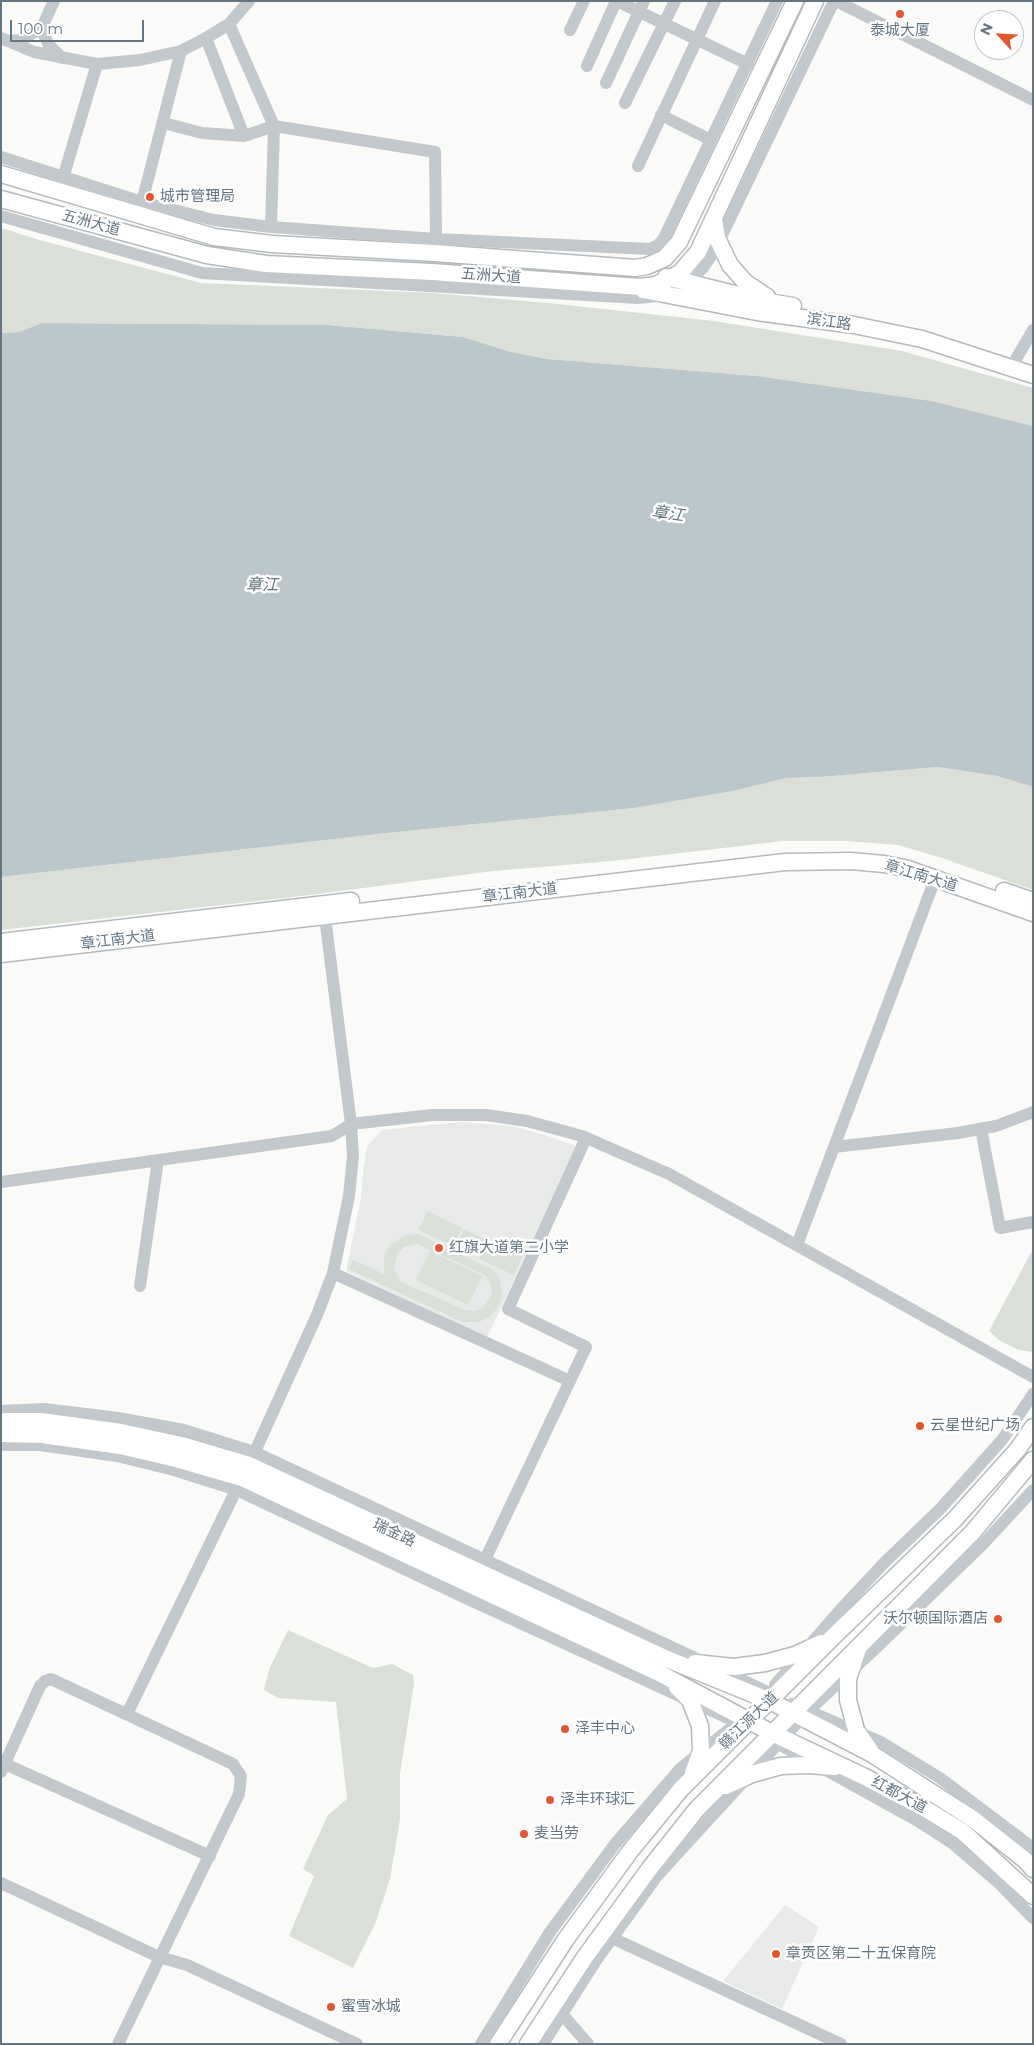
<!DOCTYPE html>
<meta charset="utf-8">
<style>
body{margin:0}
#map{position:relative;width:1034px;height:2045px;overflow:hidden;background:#fafaf8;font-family:Montserrat,sans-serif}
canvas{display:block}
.frame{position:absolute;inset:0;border:2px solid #657683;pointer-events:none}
.north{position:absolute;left:974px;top:10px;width:50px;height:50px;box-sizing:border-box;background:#fff;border:1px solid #c1c8cd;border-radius:50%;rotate:295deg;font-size:14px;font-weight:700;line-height:20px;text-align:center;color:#657683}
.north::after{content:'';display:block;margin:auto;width:18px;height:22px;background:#e4572e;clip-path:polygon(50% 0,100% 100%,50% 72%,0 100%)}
.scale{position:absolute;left:10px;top:20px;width:134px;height:22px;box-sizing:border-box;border:2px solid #657683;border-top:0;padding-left:6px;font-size:15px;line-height:18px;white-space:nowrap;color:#657683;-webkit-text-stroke:4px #fff;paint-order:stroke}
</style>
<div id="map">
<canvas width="1034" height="2045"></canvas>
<div class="frame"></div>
<div class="north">N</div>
<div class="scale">100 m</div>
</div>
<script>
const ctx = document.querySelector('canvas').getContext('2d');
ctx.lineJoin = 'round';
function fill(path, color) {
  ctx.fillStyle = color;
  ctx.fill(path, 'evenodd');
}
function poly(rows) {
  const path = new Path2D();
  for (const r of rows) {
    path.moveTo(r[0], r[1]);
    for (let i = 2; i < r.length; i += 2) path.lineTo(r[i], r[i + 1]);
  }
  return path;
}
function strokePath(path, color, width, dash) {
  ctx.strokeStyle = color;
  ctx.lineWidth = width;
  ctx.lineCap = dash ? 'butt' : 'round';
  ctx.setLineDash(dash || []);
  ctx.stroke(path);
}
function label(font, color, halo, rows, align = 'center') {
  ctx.font = font + ' Montserrat,"Noto Sans SC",sans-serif';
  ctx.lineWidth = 5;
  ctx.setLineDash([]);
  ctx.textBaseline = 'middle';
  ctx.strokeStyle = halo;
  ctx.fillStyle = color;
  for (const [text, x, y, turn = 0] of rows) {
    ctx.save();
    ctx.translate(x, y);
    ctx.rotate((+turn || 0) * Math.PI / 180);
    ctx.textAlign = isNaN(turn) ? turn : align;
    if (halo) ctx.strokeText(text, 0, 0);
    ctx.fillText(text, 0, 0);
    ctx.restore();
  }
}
fill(poly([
 [460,1122,512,1126,545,1135,576,1146,487,1338,346,1271,361,1198,363,1172,367,1146,382,1130],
 [785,1905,819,1927,782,2009,723,1981]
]), '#e8e9e9');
fill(poly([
 [1,228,43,241,201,283,433,293,548,303,714,321,902,351,1033,388,1033,426,932,401,757,376,547,359,511,352,463,337,328,325,42,323,19,332,1,333],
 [938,767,997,776,1033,787,1033,890,942,858,898,845,847,841,783,841,612,861,493,871,310,895,1,930,1,877,387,833,634,808,733,791,787,778,820,777],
 [427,1211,462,1228,453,1246,419,1230],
 [464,1229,485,1239,480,1250,459,1240],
 [418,1234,493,1270,500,1280,502,1292,500,1304,490,1317,479,1322,462,1322,349,1269,353,1260,384,1274,384,1256,390,1245,406,1235],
 [418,1244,486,1276,491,1285,492,1294,484,1307,475,1311,465,1310,401,1282,394,1269,397,1254,404,1247],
 [488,1241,522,1257,514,1275,479,1259],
 [1033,1249,1033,1352,1019,1350,1000,1341,989,1331],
 [430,1251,482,1276,468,1305,416,1280],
 [288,1630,373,1668,392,1664,413,1675,414,1683,400,1774,400,1819,390,1879,375,1924,353,1968,289,1936,314,1876,303,1869,328,1815,347,1799,336,1702,278,1698,264,1690,269,1670]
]), '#dadfd7');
fill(poly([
 [42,323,328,325,463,337,511,352,547,359,757,376,932,401,1033,426,1033,787,997,776,938,767,820,777,787,778,733,791,634,808,387,833,1,877,1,333,19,332]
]), '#bbc7cb');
const major = poly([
 [1,174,214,237,272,244,435,253,635,268,647,266,665,258,679,242,795,1],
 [1,199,207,255,266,264,432,272,640,287,656,285,680,273,698,252,815,1],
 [714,219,717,238,730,265,746,283,767,297],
 [666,277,763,301,793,306],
 [643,290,757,312,854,325,922,339,1033,375],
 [1004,891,1033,901],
 [1,942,351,901],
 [1,954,785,862,851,861,884,864,905,868,1033,913],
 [1,1421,41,1421,121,1432,182,1445,249,1465,667,1659,770,1701,872,1754,973,1819,1025,1860,1033,1869],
 [1,1434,42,1435,120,1446,176,1459,242,1478,659,1673,772,1733,863,1776,924,1808,963,1832,1033,1896],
 [858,1649,848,1679,848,1700,856,1730,871,1752],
 [695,1663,734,1667,765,1663,795,1655,821,1643],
 [677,1687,690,1700,700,1726,701,1751,693,1773],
 [726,1786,752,1774,781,1766,809,1765,835,1767],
 [498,2044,566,1939,631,1850,681,1789,836,1634,955,1519,1018,1449,1033,1427],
 [528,2044,585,1957,650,1868,697,1809,972,1533,1033,1460]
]);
strokePath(major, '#b5babe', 19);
strokePath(poly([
 [617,1,748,64],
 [836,1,1033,100],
 [229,24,274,126,271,227],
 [43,25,44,35,49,45,62,58],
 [570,30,584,1],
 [1,38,34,52,97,64,140,60,181,51,206,38,229,24,249,1],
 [206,38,244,136],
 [7,41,21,40,38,30,43,25,54,1],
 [587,66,616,1],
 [606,83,644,1],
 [625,103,675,1],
 [661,115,711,140],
 [164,123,202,133,244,136,274,126,435,152,436,239],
 [1,157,142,202,214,220,271,227,436,239,650,249,658,245,663,240,777,1],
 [638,166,715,1],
 [63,178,97,64],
 [142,202,181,51],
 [1,216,202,273,638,298,657,296],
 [683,285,702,269,714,252,834,1],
 [1016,359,1033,330],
 [981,1129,1000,1228,1033,1222],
 [834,1147,958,1133,996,1126,1033,1112],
 [1,1182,332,1136,351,1124,432,1115,486,1115,527,1121,582,1136,669,1174,1033,1377],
 [797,1245,935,879],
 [333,1273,570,1381],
 [140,1286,158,1160],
 [1,1411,45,1409,118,1418,184,1430,254,1452,774,1695],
 [1,1445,40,1445,117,1456,174,1470,237,1490,468,1599,730,1719],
 [252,1458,317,1315,333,1273,349,1196,353,1156,351,1124,324,909],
 [481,1568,586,1347,508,1309,586,1138],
 [775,1685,842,1608,884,1563,941,1508,1002,1440,1033,1394],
 [792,1704,881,1742,940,1778,1033,1848],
 [127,1714,240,1482],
 [777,1743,918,1821,952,1843,1000,1884,1033,1918],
 [5,1764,210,1856],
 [1,1772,40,1686,45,1681,51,1679,233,1764,241,1776,239,1794,118,2044],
 [1,1883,159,1957,187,1965,357,2044],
 [612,1938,841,2044],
 [562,2014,588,2044],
 [481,2044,550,1932,615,1844,680,1769,736,1724],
 [543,2044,595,1962,657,1876,808,1711,878,1646,983,1544,1033,1490]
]), '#c3c8cc', 12);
strokePath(major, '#fff', 16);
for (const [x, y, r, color] of [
 [900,14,5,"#e4572e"],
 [150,197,5,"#e4572e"],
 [439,1248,5,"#e4572e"],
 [920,1426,5,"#e4572e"],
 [998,1619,5,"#e4572e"],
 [565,1729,5,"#e4572e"],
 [550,1800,5,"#e4572e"],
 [524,1834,5,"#e4572e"],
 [776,1954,5,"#e4572e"],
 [331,2007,5,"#e4572e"]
]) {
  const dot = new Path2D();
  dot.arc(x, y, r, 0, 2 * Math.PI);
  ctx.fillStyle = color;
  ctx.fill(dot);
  strokePath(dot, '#fff', 2);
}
label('15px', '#657683', '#fff', [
 ["泰城大厦",900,31,"center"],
 ["城市管理局",160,197],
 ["红旗大道第二小学",449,1248],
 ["云星世纪广场",930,1426],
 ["沃尔顿国际酒店",988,1619,"right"],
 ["泽丰中心",575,1729],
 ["泽丰环球汇",560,1800],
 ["麦当劳",534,1834],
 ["章贡区第二十五保育院",786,1954],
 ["蜜雪冰城",341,2007]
], 'left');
label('15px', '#657683', '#fff', [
 ["五洲大道",91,223,15],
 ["五洲大道",491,276,4],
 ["滨江路",829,322,8],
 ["章江南大道",921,876,17],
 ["章江南大道",520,893,-7],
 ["章江南大道",118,940,-7],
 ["瑞金路",394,1533,25],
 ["赣江源大道",749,1721,-44],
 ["红都大道",899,1795,28]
]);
label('italic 16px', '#60757c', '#fff', [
 ["章江",668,514,8],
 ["章江",262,585]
]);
</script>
